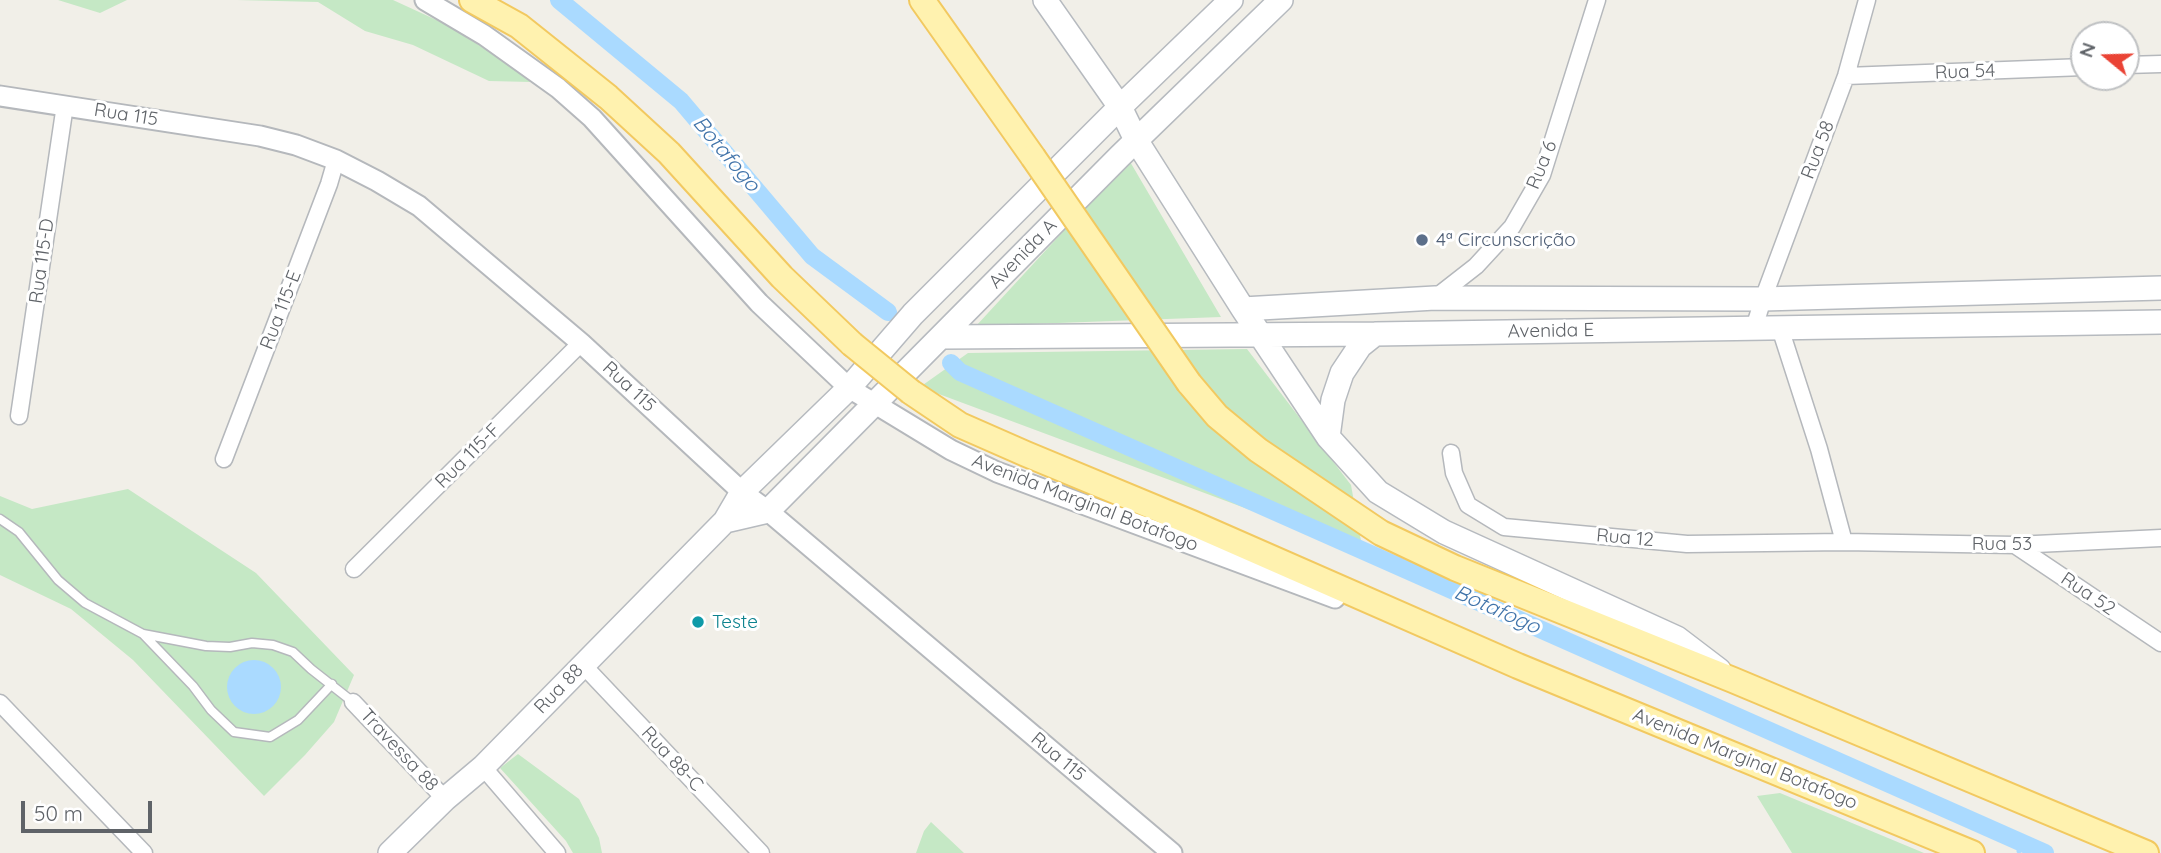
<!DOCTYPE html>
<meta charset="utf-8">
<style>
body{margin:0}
#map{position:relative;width:2161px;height:853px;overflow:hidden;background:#f1efe8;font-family:Quicksand,sans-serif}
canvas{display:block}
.north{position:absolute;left:2070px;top:21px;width:70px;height:70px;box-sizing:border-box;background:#fff;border:2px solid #bfc1c3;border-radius:50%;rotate:289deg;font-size:19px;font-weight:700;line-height:28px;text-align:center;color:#5f6368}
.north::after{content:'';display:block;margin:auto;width:24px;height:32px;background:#ea4335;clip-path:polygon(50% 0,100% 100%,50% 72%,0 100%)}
.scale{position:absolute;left:21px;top:801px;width:131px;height:32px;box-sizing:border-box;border:4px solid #5f6368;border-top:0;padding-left:9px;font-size:21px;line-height:24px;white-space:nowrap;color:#5f6368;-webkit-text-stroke:5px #fff;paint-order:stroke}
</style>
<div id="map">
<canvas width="2161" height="853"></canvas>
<div class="north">N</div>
<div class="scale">50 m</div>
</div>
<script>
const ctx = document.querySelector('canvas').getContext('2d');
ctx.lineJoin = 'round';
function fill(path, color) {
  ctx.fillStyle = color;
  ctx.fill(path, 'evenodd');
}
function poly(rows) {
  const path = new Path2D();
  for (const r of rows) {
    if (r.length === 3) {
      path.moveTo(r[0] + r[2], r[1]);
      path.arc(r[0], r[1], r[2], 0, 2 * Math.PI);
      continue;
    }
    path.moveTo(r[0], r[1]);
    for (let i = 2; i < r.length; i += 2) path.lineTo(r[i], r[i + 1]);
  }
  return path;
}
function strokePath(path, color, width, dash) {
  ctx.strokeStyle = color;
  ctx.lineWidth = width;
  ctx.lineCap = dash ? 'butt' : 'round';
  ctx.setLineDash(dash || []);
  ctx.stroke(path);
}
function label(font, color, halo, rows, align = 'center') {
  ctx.font = font + ' Quicksand,sans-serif';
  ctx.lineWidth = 6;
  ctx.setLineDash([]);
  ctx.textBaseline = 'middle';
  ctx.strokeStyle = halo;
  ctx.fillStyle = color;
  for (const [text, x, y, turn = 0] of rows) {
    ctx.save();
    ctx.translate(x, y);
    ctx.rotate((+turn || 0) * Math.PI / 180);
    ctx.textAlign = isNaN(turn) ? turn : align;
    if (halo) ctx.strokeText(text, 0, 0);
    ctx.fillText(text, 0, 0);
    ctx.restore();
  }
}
fill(poly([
 [58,0,127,0,100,13],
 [237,0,393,0,443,23,490,52,531,82,489,81,413,45,365,31,318,2],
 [1129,160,1221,317,976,326],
 [1247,349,1351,485,1363,552,920,387,968,353],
 [128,489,256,573,354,675,334,722,305,755,264,796,133,660,71,609,0,575,0,496,32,509],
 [518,754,579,799,599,838,602,853,573,853,566,841,500,768],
 [1780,793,1924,853,1792,853,1757,796],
 [931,822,964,853,916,853,924,831]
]), '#c5e8c5');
fill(poly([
 [254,687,27]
]), '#aadaff');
strokePath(poly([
 [2019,851,2021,842]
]), '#aadaff', 5);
strokePath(poly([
 [559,0,681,101,812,256,888,312],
 [951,363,960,372,2045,853]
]), '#aadaff', 18);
const service = poly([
 [0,519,19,532,58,580,85,603,143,634,206,646,230,647,252,643,273,645,293,652,311,669,353,702],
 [143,634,193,686,211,710,234,732,270,737,298,720,332,684]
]);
const minor = poly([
 [2126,65,2161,64],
 [1846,76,2084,67],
 [1435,298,1476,266,1512,227,1542,175,1597,0],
 [1754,328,1763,299,1846,76,1867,0],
 [1780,328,1819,449,1844,542],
 [19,416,65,105],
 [1451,453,1454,473,1468,505,1504,527,1687,544,1844,542,2015,545,2161,538],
 [224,459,329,184,336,160],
 [2015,545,2161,643],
 [354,569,581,343],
 [583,665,761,853],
 [353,702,445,799],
 [0,703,144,853],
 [483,767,557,853]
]);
const tertiary = poly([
 [425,0,484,35,558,88,592,118,759,303,849,388,951,450,997,472,1335,598],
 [0,96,260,136,296,145,336,160,377,181,419,206,581,343,742,492,768,511,1172,853]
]);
const secondary = poly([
 [1045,0,1120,107,1136,140,1243,309,1328,437,1378,492,1444,532,1677,638,1719,670],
 [1243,309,1435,298,1763,299,2161,288],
 [942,337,1375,334,2161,322],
 [1328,437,1333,400,1342,373,1360,346,1375,334],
 [725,521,768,511,1120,156,1281,0],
 [390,853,445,799,483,767,725,521,742,492,849,388,913,314,1120,107,1231,0]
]);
const primary = poly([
 [472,0,519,26,608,97,669,153,782,277,852,344],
 [922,0,1033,157],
 [1189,383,1217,416,1258,450,1381,533,1455,568,1733,680,2146,853],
 [911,392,960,425,1026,454,1192,523,1518,666,1972,853]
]);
strokePath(service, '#b5b8bc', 11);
strokePath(minor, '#b5b8bc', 19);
strokePath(tertiary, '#b5b8bc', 23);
strokePath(secondary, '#b6babf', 26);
strokePath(primary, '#f2c960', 28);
strokePath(service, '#fff', 8);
strokePath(minor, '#fff', 16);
strokePath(tertiary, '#fff', 19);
strokePath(secondary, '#fff', 23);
strokePath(primary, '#fff2af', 24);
const primaryBridge = poly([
 [1033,157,1189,383],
 [852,344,911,392]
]);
strokePath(primaryBridge, '#f2c960', 28, []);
strokePath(primaryBridge, '#fff2af', 24);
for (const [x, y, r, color] of [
 [1422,240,7,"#5c6f8a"],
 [698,622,7,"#0f9aa8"]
]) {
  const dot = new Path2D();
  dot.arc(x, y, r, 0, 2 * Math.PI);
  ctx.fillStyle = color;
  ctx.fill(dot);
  strokePath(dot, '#fff', 2.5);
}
label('19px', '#5f6368', '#fff', [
 ["Rua 54",1965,72,-2],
 ["Rua 115",126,115,9],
 ["Rua 58",1818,150,-69],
 ["Rua 6",1542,165,-68],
 ["Avenida A",1023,254,-46],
 ["Rua 115-D",42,261,-82],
 ["Rua 115-E",281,310,-69],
 ["Avenida E",1551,331,-1],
 ["Rua 115",629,387,43],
 ["Rua 115-F",468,456,-45],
 ["Avenida Marginal Botafogo",1085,503,21],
 ["Rua 12",1625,538,5],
 ["Rua 53",2002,544],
 ["Rua 52",2088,594,34],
 ["Rua 88",559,689,-46],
 ["Travessa 88",399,750,47],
 ["Rua 115",1058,757,40],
 ["Rua 88-C",672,759,47],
 ["Avenida Marginal Botafogo",1745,759,22]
]);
label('19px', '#4e5e75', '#fff', [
 ["4ª Circunscrição",1436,240]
], 'left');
label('19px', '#0d838f', '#fff', [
 ["Teste",712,622]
], 'left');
label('italic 21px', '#4174aa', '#fff', [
 ["Botafogo",726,154,50],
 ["Botafogo",1497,610,24]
]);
</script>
